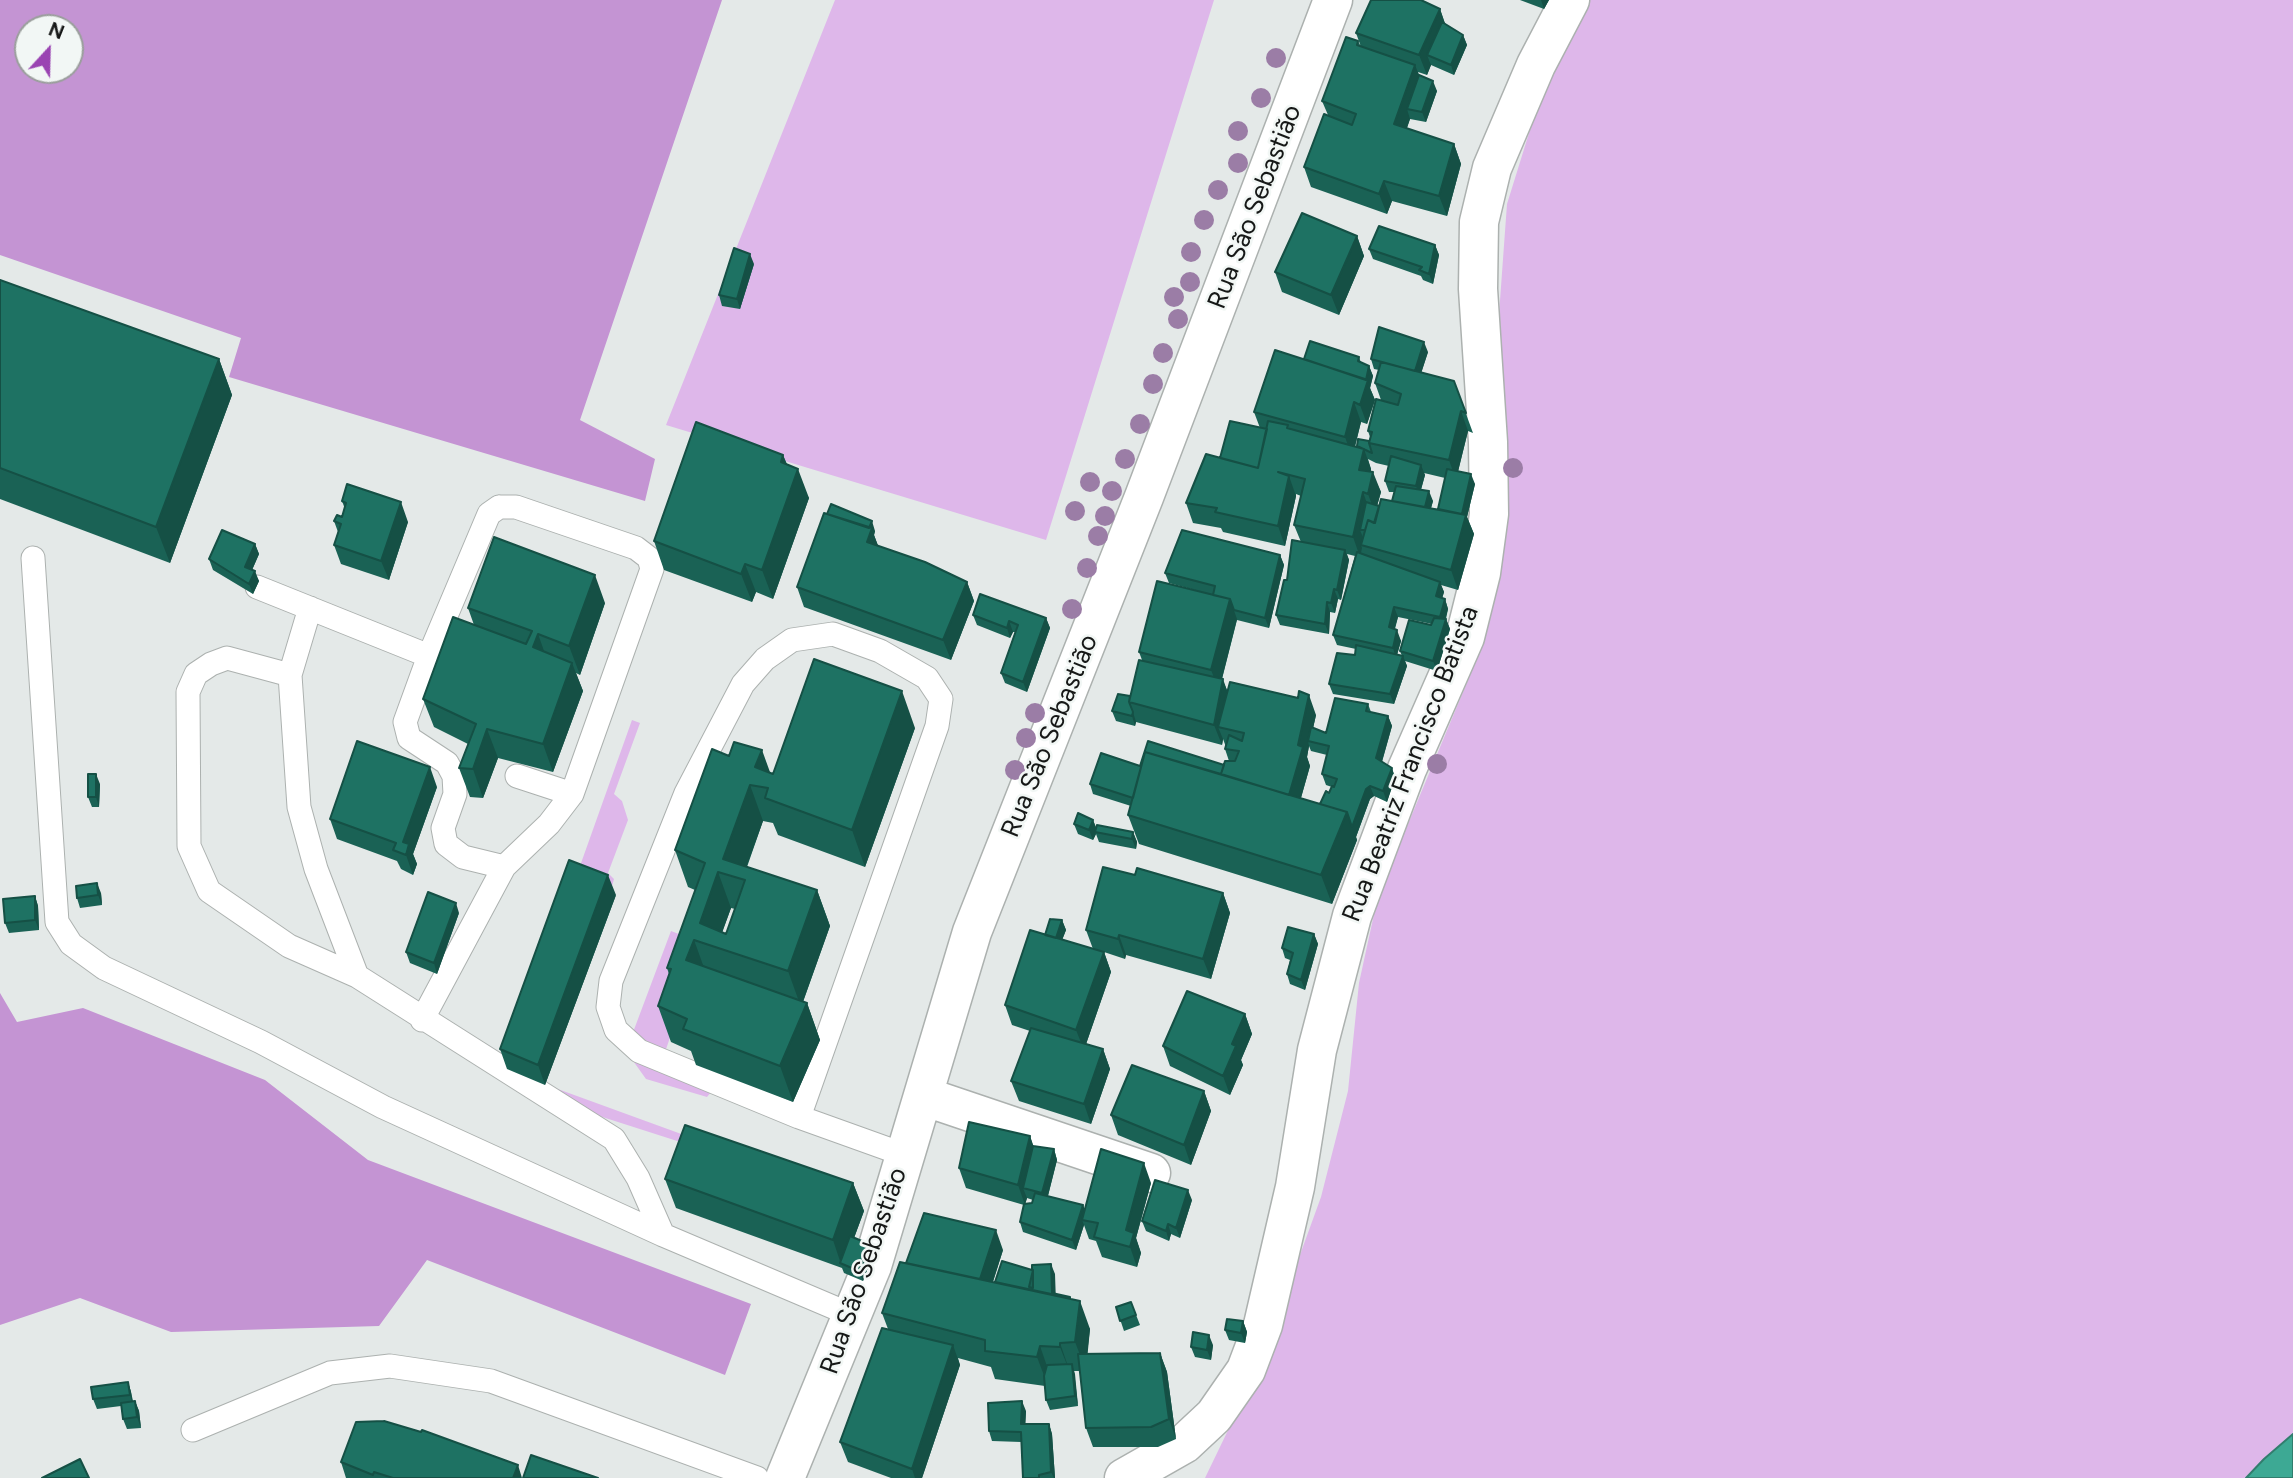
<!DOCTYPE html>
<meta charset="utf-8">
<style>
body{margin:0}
#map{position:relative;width:2293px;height:1478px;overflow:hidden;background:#e4e9e8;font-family:Figtree,sans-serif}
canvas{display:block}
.north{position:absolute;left:14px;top:14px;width:70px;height:70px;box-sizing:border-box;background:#f2f7f5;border:2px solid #9a9e9c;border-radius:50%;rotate:22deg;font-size:19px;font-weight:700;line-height:28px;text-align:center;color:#161817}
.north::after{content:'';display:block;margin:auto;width:24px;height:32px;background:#9a44b2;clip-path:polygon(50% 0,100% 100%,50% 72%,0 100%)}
</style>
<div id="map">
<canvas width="2293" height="1478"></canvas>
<div class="north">N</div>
</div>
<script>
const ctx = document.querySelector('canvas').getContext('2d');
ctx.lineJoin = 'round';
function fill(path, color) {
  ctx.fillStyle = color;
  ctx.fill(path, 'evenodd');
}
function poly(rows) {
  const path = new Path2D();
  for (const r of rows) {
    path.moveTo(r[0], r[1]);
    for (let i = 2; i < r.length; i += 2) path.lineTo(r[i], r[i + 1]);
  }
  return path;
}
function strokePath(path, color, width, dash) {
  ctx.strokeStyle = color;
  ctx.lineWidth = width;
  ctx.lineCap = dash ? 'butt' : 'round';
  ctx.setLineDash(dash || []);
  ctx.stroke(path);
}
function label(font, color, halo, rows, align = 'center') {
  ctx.font = font + ' Figtree,sans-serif';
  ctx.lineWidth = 5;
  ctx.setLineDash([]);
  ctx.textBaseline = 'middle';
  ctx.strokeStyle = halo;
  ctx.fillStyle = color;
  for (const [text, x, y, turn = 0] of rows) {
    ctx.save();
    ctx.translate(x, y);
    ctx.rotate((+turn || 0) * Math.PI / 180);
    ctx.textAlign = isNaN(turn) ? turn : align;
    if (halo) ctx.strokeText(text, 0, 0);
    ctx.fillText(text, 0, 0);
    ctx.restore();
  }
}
fill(poly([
 [835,0,1214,0,1046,540,666,425],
 [1577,0,2293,0,2293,1434,2246,1478,1205,1478,1245,1395,1284,1299,1321,1197,1348,1091,1359,983,1378,896,1483,644,1494,383,1507,204,1556,46],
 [632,720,640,723,614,794,622,801,628,820,608,873,614,879,610,893,575,880],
 [671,931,702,943,661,1064,715,1087,707,1097,646,1079,631,1058,632,1035],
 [544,1084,695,1139,699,1148,540,1097]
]), '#deb7ea');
fill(poly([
 [0,0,722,0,580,420,655,459,645,501,229,377,241,338,0,255],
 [70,28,70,70,28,70,28,28],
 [0,993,17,1022,83,1008,265,1080,368,1160,751,1304,725,1375,427,1260,379,1326,171,1332,80,1298,0,1325]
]), '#c494d3');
const water = poly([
 [2293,1434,2293,1478,2246,1478,2264,1459,2293,1434]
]);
fill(water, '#3da994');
strokePath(water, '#317e6e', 2);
const service = poly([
 [499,507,516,507,636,548,649,558,652,569,572,794,549,824,504,867,463,857,446,844,443,828,455,794,454,776,447,763,409,738,405,722,429,656,489,514,499,507],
 [33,558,57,922,71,944,104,968,261,1042,383,1107,663,1235,854,1316],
 [257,587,429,656],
 [290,675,310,608],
 [517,776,572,794],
 [357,976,316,869,299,807,290,675,227,658,211,664,196,674,188,692,189,846,209,891,289,946,357,976,614,1139,638,1178,663,1235],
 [422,1020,504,867],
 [799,1117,937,726,941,699,927,678,880,651,833,634,792,640,765,659,743,684,686,793,611,981,608,1007,616,1030,639,1051,799,1117,905,1155],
 [193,1430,330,1373,390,1366,491,1381,757,1478]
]);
const minor = poly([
 [923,1096,1151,1173],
 [785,1478,872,1266,972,932,1144,497,1333,0],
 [1124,1478,1184,1444,1214,1416,1246,1370,1263,1325,1295,1187,1317,1050,1352,916,1407,769,1465,637,1481,573,1489,514,1488,442,1478,289,1479,222,1492,168,1536,65,1570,0]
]);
strokePath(service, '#acb1af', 25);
strokePath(minor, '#acb1af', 41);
strokePath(service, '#fff', 23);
strokePath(minor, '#fff', 38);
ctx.fillStyle = '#9b7da6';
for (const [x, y] of [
 [1276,58],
 [1261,98],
 [1238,131],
 [1238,163],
 [1218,190],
 [1204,220],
 [1191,252],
 [1190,282],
 [1174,297],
 [1178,319],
 [1163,353],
 [1153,384],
 [1140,424],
 [1125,459],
 [1513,468],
 [1090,482],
 [1112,491],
 [1075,511],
 [1105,516],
 [1098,536],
 [1087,568],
 [1072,609],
 [1035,713],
 [1026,738],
 [1437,764],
 [1015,770]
]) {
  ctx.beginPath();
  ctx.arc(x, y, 10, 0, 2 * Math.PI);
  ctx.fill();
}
fill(poly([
 [1520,0,1549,0,1544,9],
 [1440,9,1445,24,1463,35,1467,45,1454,75,1431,65,1427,75,1418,72,1419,75,1437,91,1426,122,1410,119,1407,128,1454,144,1461,164,1447,216,1392,201,1387,214,1311,187,1304,167,1328,115,1322,101,1358,41,1361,47,1356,33],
 [1357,236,1364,256,1339,315,1282,292,1275,272],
 [1435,245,1439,255,1433,284,1423,280,1421,276,1373,259,1369,249],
 [754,264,740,309,722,306,719,295],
 [0,280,219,359,232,395,170,563,0,499],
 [1428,352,1421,373,1454,381,1473,433,1468,431,1458,471,1475,484,1467,517,1474,534,1458,590,1441,585,1444,592,1442,598,1445,599,1448,609,1446,619,1450,629,1437,671,1405,661,1407,666,1394,704,1333,694,1329,684,1355,655,1356,649,1337,645,1333,635,1355,556,1347,554,1349,560,1341,600,1338,599,1335,613,1330,612,1329,634,1280,625,1276,615,1287,580,1301,542,1294,525,1301,496,1296,494,1296,496,1285,546,1223,532,1221,528,1193,523,1186,503,1220,458,1260,428,1254,412,1304,359,1359,357,1361,363,1369,366,1373,376,1370,388,1375,400,1367,424,1361,422,1355,447,1357,447,1357,446,1369,441,1370,437,1368,431,1381,400,1375,383,1379,370,1374,369,1371,359],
 [1368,459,1376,463,1389,466,1385,481,1389,492,1394,492,1392,501,1379,507,1377,506,1381,492,1371,472,1371,469],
 [1424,473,1445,478,1438,509,1431,508,1433,501,1421,490,1425,475],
 [1398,617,1432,624,1400,651,1402,656,1397,655,1401,641,1395,629],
 [783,455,787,464,809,498,773,599,756,592,752,602,664,570,654,541],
 [342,501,408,522,389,580,341,564,334,545,338,532,334,521,342,517,345,509],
 [827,514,875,531,874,535,878,546,967,582,974,601,951,660,804,607,797,587],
 [255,544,259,554,252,570,259,581,253,594,213,570,209,559],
 [1280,555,1284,565,1269,628,1237,620,1222,679,1227,690,1316,715,1313,728,1326,733,1368,704,1371,712,1388,716,1392,726,1382,762,1392,768,1395,778,1387,802,1374,796,1370,799,1356,837,1357,840,1332,904,1139,844,1128,815,1131,806,1093,794,1090,784,1140,766,1224,765,1229,761,1225,749,1226,747,1223,739,1222,745,1136,722,1135,726,1116,721,1112,711,1130,696,1142,660,1139,652,1213,595,1169,583,1165,573],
 [1309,746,1311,751,1327,755,1322,774,1326,785,1332,787,1329,793,1320,804,1301,798,1310,766,1307,757],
 [605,603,580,675,576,673,583,691,553,772,498,758,483,798,470,797,459,768,468,744,434,727,423,699,474,625,468,608],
 [973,615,1046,618,1050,628,1027,692,1005,683,1001,673,1015,632,1013,632,1010,638,977,625],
 [915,728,865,867,778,835,773,823,763,821,747,867,817,890,830,926,803,1002,807,1003,820,1040,793,1102,696,1065,691,1051,671,1042,658,1006,669,974,667,968,695,890,688,887,675,850,729,756,773,774],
 [731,908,735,909,726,934,722,932],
 [100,784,99,807,92,807,88,797],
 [437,787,413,854,417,864,413,875,401,869,397,861,337,839,330,819],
 [1093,820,1096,828,1133,832,1137,842,1136,849,1099,842,1096,834,1093,840,1078,834,1074,824],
 [1135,875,1223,893,1230,913,1211,979,1126,955,1125,959,1104,952,1111,972,1086,1044,1103,1049,1110,1069,1091,1124,1019,1101,1011,1081,1030,1031,1012,1025,1005,1005,1045,935,1062,920,1066,930,1062,940,1093,949,1086,930],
 [101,893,102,905,80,908,77,898],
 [616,895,545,1085,507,1069,500,1049],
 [35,896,38,906,39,930,9,933,5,923],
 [459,913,437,974,410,963,406,952],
 [1314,934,1318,944,1305,990,1290,984,1287,974,1290,960,1285,958,1282,948],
 [1245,1014,1252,1034,1241,1060,1243,1065,1230,1095,1170,1066,1163,1046],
 [1204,1091,1211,1111,1191,1165,1118,1135,1111,1115],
 [1030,1136,1033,1146,1054,1149,1057,1160,1048,1196,1083,1205,1085,1210,1151,1183,1136,1238,1141,1253,1137,1267,1102,1257,1096,1241,1089,1239,1084,1225,1076,1250,1023,1232,1020,1222,1024,1205,966,1188,959,1168],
 [1027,1198,1033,1200,1032,1203,1025,1204],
 [665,1179,853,1183,864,1211,854,1238,869,1244,873,1254,863,1281,844,1273,842,1268,676,1208],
 [1192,1200,1180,1238,1171,1234,1169,1241,1146,1231,1142,1221],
 [1003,1250,993,1282,995,1282,1032,1270,1055,1274,1055,1294,1070,1297,1090,1329,1087,1354,1160,1353,1167,1372,1176,1439,1158,1447,1093,1447,1086,1428,1080,1371,1074,1371,1078,1406,1050,1410,1046,1400,1045,1386,995,1379,991,1367,958,1358,960,1365,922,1478,891,1478,848,1462,840,1442,888,1329,882,1313,906,1263],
 [1131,1302,1140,1325,1124,1331,1116,1307],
 [1243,1321,1247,1332,1245,1343,1229,1340,1225,1330],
 [1213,1345,1211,1360,1195,1357,1191,1347],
 [128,1382,131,1392,133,1401,135,1401,139,1411,141,1428,127,1429,123,1419,121,1406,97,1409,93,1399],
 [1026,1411,1025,1424,1049,1424,1052,1434,1055,1478,1023,1478,1021,1442,992,1441,989,1431],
 [341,1462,522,1478,346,1478]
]), '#1a6255');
fill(poly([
 [1541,0,1549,0,1544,9],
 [1440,9,1447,29,1427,55,1431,65,1427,75,1419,55],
 [1463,35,1467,45,1454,75,1451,65],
 [1415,65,1423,85,1407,109,1410,119,1401,144,1394,124],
 [1433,81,1437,91,1426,122,1422,112],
 [1454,144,1461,164,1447,216,1439,196],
 [1384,181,1392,201,1387,214,1379,194],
 [1357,236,1364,256,1339,315,1331,295],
 [1435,245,1439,255,1433,284,1429,274],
 [750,254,754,264,740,309,737,299],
 [1424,342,1428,352,1418,383,1414,373],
 [219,359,232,395,170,563,156,527],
 [1369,366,1373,376,1370,388,1375,400,1367,424,1360,405],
 [1354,402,1361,422,1352,457,1345,437],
 [1461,411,1468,431,1456,480,1449,460],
 [1364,449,1371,469,1366,490,1359,470],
 [783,455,793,482,798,469,809,498,773,599,762,570],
 [1421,465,1425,475,1419,496,1416,486],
 [1373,472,1381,492,1375,513,1368,494],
 [1471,474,1475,484,1467,517,1474,534,1458,590,1451,570,1460,522],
 [1289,476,1296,496,1285,546,1278,526],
 [1429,491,1433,501,1426,526,1422,516],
 [1363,492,1370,512,1360,530,1364,540,1361,545,1362,548,1360,557,1353,537],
 [401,502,408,522,389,580,381,561],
 [872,521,875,531,874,535,879,548,867,542,867,535],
 [255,544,259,554,249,577,245,567],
 [1345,550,1349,560,1341,600,1337,590],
 [1280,555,1284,565,1269,628,1265,618],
 [745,564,756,592,752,602,741,574],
 [255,571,259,581,253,594,249,584],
 [595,575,605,603,580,675,569,646],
 [967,582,974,601,951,660,943,640],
 [1440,582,1444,592,1440,606,1436,596],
 [1334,589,1338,599,1335,613,1331,603],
 [1230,599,1237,619,1219,690,1211,670],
 [1445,599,1448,609,1443,627,1440,617],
 [1327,602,1330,612,1329,634,1325,624],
 [1394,607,1398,617,1392,637,1389,627],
 [1046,618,1050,628,1027,692,1023,682],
 [1446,619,1450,629,1437,671,1433,661],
 [1009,621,1013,632,1010,638,1007,628],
 [1397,630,1401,641,1396,658,1393,648],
 [538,634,548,662,533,647],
 [1403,656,1407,666,1394,704,1390,694],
 [572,663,583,691,553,772,543,744],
 [1223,679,1230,699,1218,727,1223,739,1222,745,1214,725],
 [902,691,915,728,865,867,852,830],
 [1309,695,1316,715,1310,742,1308,741,1309,746,1307,757,1310,766,1294,822,1287,802],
 [1133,712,1136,722,1135,726,1132,716],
 [1388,716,1392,726,1380,768,1376,758],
 [487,729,498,758,483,798,473,769],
 [762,750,775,786,768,788,755,767],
 [430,767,437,787,413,854,417,864,413,875,406,855,403,842],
 [1392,768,1395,778,1387,802,1383,791],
 [96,774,100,784,99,807,96,797],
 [750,785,763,821,742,879,723,859],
 [1370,786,1374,796,1370,799,1356,837,1357,840,1332,904,1321,875,1347,812,1366,789],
 [1093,820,1097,830,1095,832,1096,834,1093,840,1089,830],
 [1133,832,1137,842,1136,849,1132,839],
 [718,872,731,908,717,947,700,923],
 [608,875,616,895,545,1085,538,1065],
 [97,883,101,893,102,905,98,895],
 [817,890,830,926,801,1007,788,971],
 [1223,893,1230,913,1211,979,1203,959],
 [35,896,38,906,39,930,35,920],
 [456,903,459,913,437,974,434,963],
 [1062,920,1066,930,1057,953,1053,943],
 [1314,934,1318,944,1305,990,1301,980],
 [1119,935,1126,955,1125,959,1118,939],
 [694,940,707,976,686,960],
 [1104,952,1111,972,1084,1050,1076,1030],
 [807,1003,820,1040,793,1102,780,1066],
 [1245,1014,1252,1034,1241,1060,1243,1065,1230,1095,1223,1076,1232,1044],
 [1103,1049,1110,1069,1091,1124,1084,1104],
 [1204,1091,1211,1111,1191,1165,1184,1145],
 [1030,1136,1037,1156,1023,1188,1027,1198,1025,1205,1018,1185],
 [1054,1149,1057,1160,1046,1203,1042,1193],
 [1144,1163,1151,1183,1136,1238,1141,1253,1137,1267,1130,1247,1126,1230],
 [853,1183,864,1211,844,1265,841,1264,833,1240],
 [1188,1190,1192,1200,1180,1238,1176,1228],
 [1083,1205,1087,1215,1082,1220,1084,1225,1076,1250,1072,1240],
 [1168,1224,1171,1234,1169,1241,1166,1231],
 [996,1230,1003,1250,985,1306,978,1286],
 [869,1244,873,1254,863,1281,859,1271],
 [1051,1264,1055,1274,1056,1303,1052,1293],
 [1080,1301,1090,1329,1086,1370,1075,1342],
 [1243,1321,1247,1332,1245,1343,1241,1333],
 [1209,1335,1213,1345,1211,1360,1207,1350],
 [1060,1343,1070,1372,1071,1375,1060,1347],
 [953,1345,960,1365,922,1478,915,1478,912,1469],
 [1040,1346,1050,1375,1048,1386,1037,1357],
 [1160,1353,1167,1372,1176,1439,1169,1419],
 [1072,1364,1075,1374,1078,1406,1075,1396],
 [128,1382,131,1392,133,1405,130,1395],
 [135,1401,139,1411,141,1428,137,1417],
 [1022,1401,1026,1411,1025,1434,1021,1424],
 [1049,1424,1052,1434,1055,1478,1054,1478,1051,1472],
 [518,1465,522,1478,513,1478]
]), '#155045');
const building = poly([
 [1371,0,1421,0,1440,9,1419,55,1356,33,1371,0],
 [1442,22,1463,35,1451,65,1427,55,1442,22],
 [1346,37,1358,41,1357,45,1415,65,1394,124,1454,144,1439,196,1384,181,1379,194,1304,167,1324,114,1352,125,1356,114,1322,101,1346,37],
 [1419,75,1433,81,1422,112,1407,109,1419,75],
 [1302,213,1357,236,1331,295,1275,272,1302,213],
 [1379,226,1435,245,1429,274,1419,270,1422,267,1369,249,1379,226],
 [734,248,750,254,737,299,719,295,734,248],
 [0,280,219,359,156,527,0,468,0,280],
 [1379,327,1424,342,1415,371,1371,359,1379,327],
 [1310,341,1359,357,1358,361,1369,366,1366,380,1304,359,1310,341],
 [1275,350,1368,380,1360,405,1354,402,1345,437,1254,412,1275,350],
 [1381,362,1454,381,1466,413,1461,411,1449,460,1369,443,1372,432,1368,431,1376,399,1398,405,1401,394,1375,383,1381,362],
 [1230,421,1267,429,1258,468,1220,458,1230,421],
 [1268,421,1288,425,1287,428,1364,449,1359,470,1373,472,1368,494,1363,492,1353,537,1294,525,1305,479,1278,472,1289,476,1278,526,1215,512,1217,508,1186,503,1206,454,1258,468,1268,421],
 [696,422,783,455,781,462,798,469,762,570,745,564,741,574,654,541,696,422],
 [1358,439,1369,441,1369,443,1372,453,1357,446,1358,439],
 [1391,456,1421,465,1416,486,1385,481,1391,456],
 [1447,469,1471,474,1462,514,1438,509,1447,469],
 [347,484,401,502,381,561,334,545,341,524,334,521,337,515,342,517,346,503,342,501,347,484],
 [1396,486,1429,491,1425,507,1392,501,1396,486],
 [1381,499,1466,515,1451,570,1361,545,1368,520,1375,523,1381,499],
 [1366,502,1379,506,1374,523,1368,520,1365,530,1360,530,1366,502],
 [831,504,872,521,869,528,827,514,831,504],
 [824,513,872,528,867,542,925,562,967,582,943,640,797,587,824,513],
 [222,530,255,544,245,567,255,571,249,584,209,559,222,530],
 [1182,530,1280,555,1265,618,1234,610,1230,599,1213,595,1215,586,1165,573,1182,530],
 [494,537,595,575,569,646,538,634,533,647,572,663,543,744,487,729,473,769,459,768,476,724,423,699,453,617,526,644,532,631,468,608,494,537],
 [1292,540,1345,550,1337,590,1334,589,1331,603,1327,602,1325,624,1276,615,1284,580,1287,580,1292,540],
 [1357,552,1440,582,1436,596,1445,599,1440,617,1394,607,1389,627,1397,630,1393,648,1333,635,1357,552],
 [1157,581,1230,599,1211,670,1139,652,1157,581],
 [980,594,1046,618,1023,682,1001,673,1018,625,1009,621,1007,628,973,615,980,594],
 [1434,618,1446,619,1433,661,1400,651,1409,620,1431,625,1434,618],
 [1356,645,1403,656,1390,694,1329,684,1337,653,1355,655,1356,645],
 [814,659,902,691,852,830,765,798,768,788,750,785,723,859,817,890,788,971,694,940,686,960,807,1003,780,1066,683,1029,687,1019,658,1006,671,969,667,968,705,863,675,850,712,749,729,756,734,742,762,750,755,767,773,774,814,659],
 [718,872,745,880,726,934,700,923,718,872],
 [1139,660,1223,679,1214,725,1129,702,1139,660],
 [1230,682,1298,698,1299,691,1309,695,1298,745,1303,747,1289,795,1221,774,1225,761,1235,761,1239,751,1225,749,1229,735,1242,741,1244,733,1218,727,1230,682],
 [1118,694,1130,696,1129,702,1133,712,1132,716,1112,711,1118,694],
 [1335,698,1368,704,1366,711,1388,716,1376,758,1392,768,1383,791,1370,786,1366,789,1352,827,1347,812,1320,804,1326,791,1329,793,1332,786,1334,787,1337,779,1322,774,1329,746,1308,741,1311,727,1326,733,1335,698],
 [357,741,430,767,403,842,409,844,406,855,393,850,396,843,330,819,357,741],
 [1148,741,1224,765,1221,774,1145,752,1133,798,1090,784,1101,753,1140,766,1148,741],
 [1145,752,1347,812,1321,875,1128,815,1145,752],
 [88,774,96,774,96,797,88,797,88,774],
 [1078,813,1093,820,1089,830,1074,824,1078,813],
 [1097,825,1133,832,1132,839,1095,832,1097,825],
 [569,860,608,875,538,1065,500,1049,569,860],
 [1103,867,1135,875,1137,868,1223,893,1203,959,1119,935,1118,939,1086,930,1103,867],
 [97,883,98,895,77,898,76,886,97,883],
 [428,892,456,903,434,963,406,952,428,892],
 [35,896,35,920,5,923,3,899,35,896],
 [1050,919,1062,920,1056,938,1045,935,1050,919],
 [1288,927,1314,934,1301,980,1287,974,1293,953,1282,948,1288,927],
 [1030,930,1104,952,1076,1030,1005,1005,1030,930],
 [1187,991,1245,1014,1232,1044,1236,1046,1223,1076,1163,1046,1187,991],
 [1031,1028,1103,1049,1084,1104,1011,1081,1031,1028],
 [1132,1065,1204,1091,1184,1145,1111,1115,1132,1065],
 [969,1122,1030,1136,1018,1185,959,1168,969,1122],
 [685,1125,853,1183,833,1240,665,1179,685,1125],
 [1033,1146,1054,1149,1042,1193,1023,1188,1033,1146],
 [1101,1149,1144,1163,1126,1230,1134,1233,1130,1247,1094,1237,1098,1223,1082,1220,1101,1149],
 [1155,1180,1188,1190,1176,1228,1168,1224,1166,1231,1142,1221,1155,1180],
 [1035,1193,1083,1205,1072,1240,1020,1222,1024,1204,1032,1203,1035,1193],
 [924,1213,996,1230,980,1279,906,1263,924,1213],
 [850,1236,869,1244,859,1271,840,1263,850,1236],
 [1002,1261,1032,1270,1032,1265,1051,1264,1052,1293,1070,1297,1070,1298,995,1282,1002,1261],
 [1033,1270,1033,1288,1029,1287,1033,1270],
 [900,1262,1080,1301,1075,1342,1060,1343,1060,1347,1040,1346,1037,1357,985,1351,985,1340,882,1313,900,1262],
 [1131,1302,1136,1315,1120,1321,1116,1307,1131,1302],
 [1227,1319,1243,1321,1241,1333,1225,1330,1227,1319],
 [882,1328,953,1345,912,1469,840,1442,882,1328],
 [1193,1332,1209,1335,1207,1350,1191,1347,1193,1332],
 [1160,1353,1169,1419,1151,1427,1086,1428,1078,1354,1160,1353],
 [1072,1364,1075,1396,1046,1400,1044,1376,1047,1365,1072,1364],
 [128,1382,130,1395,93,1399,91,1387,128,1382],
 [135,1401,137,1417,123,1419,121,1403,135,1401],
 [1022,1401,1021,1424,1049,1424,1051,1472,1039,1475,1039,1478,1023,1478,1021,1432,989,1431,988,1403,1022,1401],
 [384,1421,421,1432,422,1430,518,1465,513,1478,393,1478,374,1472,373,1475,341,1462,356,1422,384,1421],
 [531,1455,598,1478,523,1478,531,1455],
 [80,1459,89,1478,42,1478,80,1459]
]);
fill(building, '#1e7263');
strokePath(building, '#155045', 2);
label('26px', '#161817', '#f2f7f5', [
 ["Rua São Sebastião",1255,207,-69],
 ["Rua São Sebastião",1050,736,-68],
 ["Rua Beatriz Francisco Batista",1411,764,-69],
 ["Rua São Sebastião",864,1271,-71]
]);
</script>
